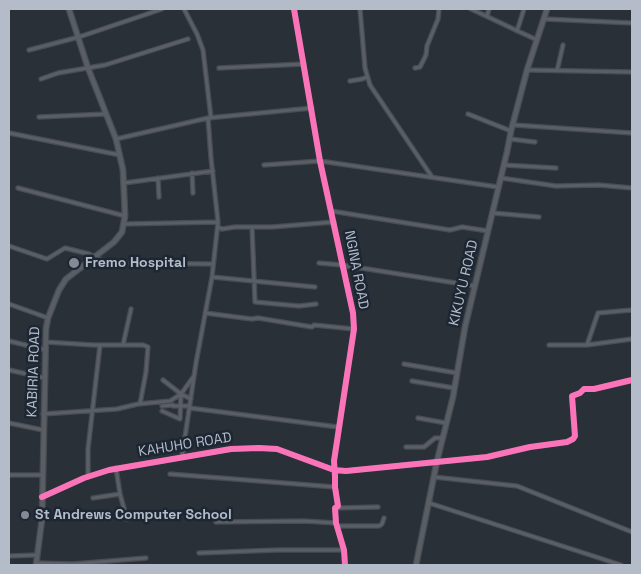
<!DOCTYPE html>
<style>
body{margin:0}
#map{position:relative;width:641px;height:574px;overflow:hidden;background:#2a3038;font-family:"Space Grotesk",sans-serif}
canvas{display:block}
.frame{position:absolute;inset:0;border:10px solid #b4bcc9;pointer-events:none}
</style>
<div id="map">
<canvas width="641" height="574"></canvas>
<div class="frame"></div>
</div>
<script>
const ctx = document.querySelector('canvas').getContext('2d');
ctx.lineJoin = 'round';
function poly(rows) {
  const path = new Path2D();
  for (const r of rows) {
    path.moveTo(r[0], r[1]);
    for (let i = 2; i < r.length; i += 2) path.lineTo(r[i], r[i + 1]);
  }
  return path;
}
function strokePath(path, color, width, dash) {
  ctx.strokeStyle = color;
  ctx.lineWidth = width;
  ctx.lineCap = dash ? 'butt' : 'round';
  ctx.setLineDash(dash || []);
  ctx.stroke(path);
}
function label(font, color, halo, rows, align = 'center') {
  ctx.font = font + ' "Space Grotesk",sans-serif';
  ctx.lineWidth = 5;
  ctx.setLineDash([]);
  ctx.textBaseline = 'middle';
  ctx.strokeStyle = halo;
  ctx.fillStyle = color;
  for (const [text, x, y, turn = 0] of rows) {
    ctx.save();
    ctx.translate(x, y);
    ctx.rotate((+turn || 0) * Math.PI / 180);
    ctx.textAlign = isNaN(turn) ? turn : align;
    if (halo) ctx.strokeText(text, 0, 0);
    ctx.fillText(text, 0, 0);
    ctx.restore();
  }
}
const minor = poly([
 [184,9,197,34,203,50,211,118],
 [294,9,320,161,353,313,354,329,334,461,335,476,335,487,338,506,335,508,336,523,344,550,345,565],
 [360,9,365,68,370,85,432,177],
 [471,9,537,40],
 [487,16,489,9],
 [545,19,632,23],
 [517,31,524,9],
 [29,50,79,37,162,9],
 [219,68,304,64],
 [415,68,420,67,426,55,427,46,438,19,439,9],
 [527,70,632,72],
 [557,71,563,45],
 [41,79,58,73,105,65,188,39],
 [350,81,362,79,367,77],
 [468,114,511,131],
 [39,117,106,114],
 [514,125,632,133],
 [9,133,120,155],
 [116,139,208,118,312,108],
 [510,139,535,142],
 [264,165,320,161,498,187],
 [504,165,556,168],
 [192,173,193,193],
 [158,178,159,197],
 [501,178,556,186,599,185,632,188],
 [124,183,213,171],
 [18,188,125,216],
 [331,211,450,230,462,227,488,231],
 [493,213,539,217],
 [124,224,218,222],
 [218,227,222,229,235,227,272,227,334,222],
 [252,227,255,302,299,306,316,304],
 [9,246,47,259,65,248,89,254,104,261,113,263,213,264],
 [319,263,342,265,475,286],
 [212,277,315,287],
 [9,304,48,318],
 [205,313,252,319,258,318,312,327,314,325,354,329],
 [9,341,46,350],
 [46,342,93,345,143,345,148,347,146,372,140,404],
 [123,345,131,309],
 [549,345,587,345,632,339],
 [587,345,598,313,632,310],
 [404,364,457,373],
 [9,370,45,378],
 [163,380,181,394],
 [412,381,454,388],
 [162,406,173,405],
 [173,406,190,406],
 [190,408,338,427],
 [162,411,180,419,181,394,194,376],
 [43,414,117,409,138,404,170,401,181,394,191,399],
 [418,418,446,423],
 [9,423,43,430],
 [406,447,424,447,435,438,443,438],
 [182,457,196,363,212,277,218,222,211,158,208,118],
 [116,468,120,494,127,519],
 [170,474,335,487],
 [9,475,41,475],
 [88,477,88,449,100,345],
 [434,477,517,486,632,532],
 [43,497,84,478,109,470,231,449,259,448,277,449,334,470,346,471,487,457,530,447,567,442,573,439,575,436,572,396,580,393,584,389,594,389,632,380],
 [93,498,120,494],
 [429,503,621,565],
 [335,508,378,507],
 [216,522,304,521,336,523],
 [338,526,379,526,382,524,384,518],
 [199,553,277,550,344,550],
 [9,556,37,555],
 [36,563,73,564,146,558]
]);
const secondary = poly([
 [36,565,42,519,46,329,48,318,59,290,66,279,114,242,122,232,125,216,123,170,116,139,88,68,69,9],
 [416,565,437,461,453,397,465,327,507,152,511,131,527,70,547,9]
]);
strokePath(minor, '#484c53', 5.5);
strokePath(secondary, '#484c53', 7);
strokePath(minor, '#5a5e66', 3);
strokePath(secondary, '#595d64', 4.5);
strokePath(poly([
 [294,9,320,161,353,313,354,329,334,461,335,476,335,487,338,506,335,508,336,523,344,550,345,565],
 [42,497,84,478,109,470,231,449,259,448,277,449,334,470,346,471,487,457,530,447,567,442,573,439,575,436,572,396,580,393,584,389,594,389,632,380]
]), '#fb73b8', 6);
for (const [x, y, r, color] of [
 [74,263,6,"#848b96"],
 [25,515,5,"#848b96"]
]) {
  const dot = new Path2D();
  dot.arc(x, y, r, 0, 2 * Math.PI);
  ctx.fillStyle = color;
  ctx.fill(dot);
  strokePath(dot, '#1d2633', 2);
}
label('bold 14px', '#b4bcc9', '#1d2633', [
 ["Fremo Hospital",85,263],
 ["St Andrews Computer School",35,515]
], 'left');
label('14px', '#b4bcc9', '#1d2633', [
 ["NGINA ROAD",356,270,79],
 ["KIKUYU ROAD",464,283,-77],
 ["KABIRIA ROAD",34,372,-88],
 ["KAHUHO ROAD",185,445,-9]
]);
</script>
